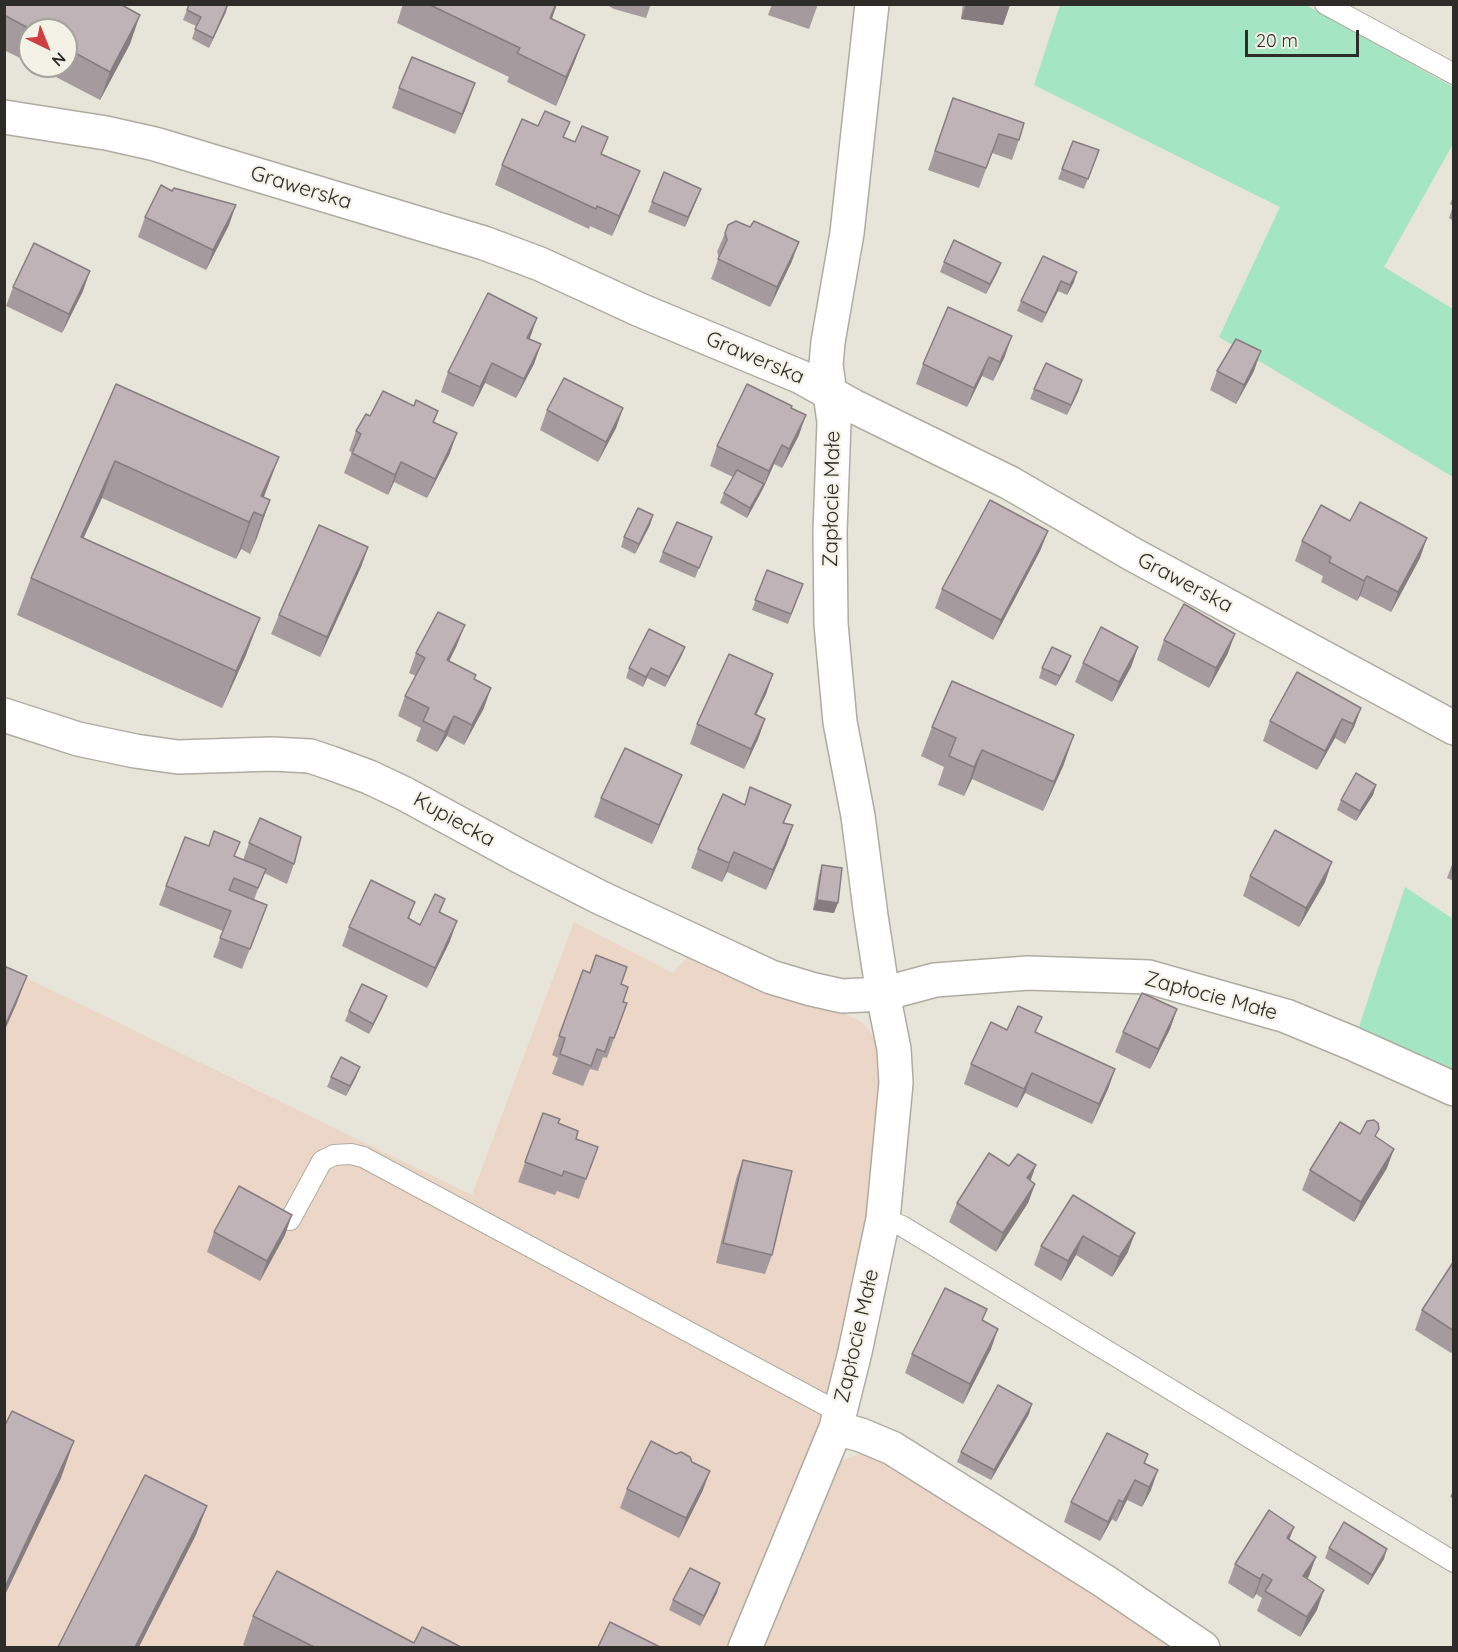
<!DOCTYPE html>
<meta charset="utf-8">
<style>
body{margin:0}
#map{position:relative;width:1458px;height:1652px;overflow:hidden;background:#e7e5d9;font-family:Quicksand,sans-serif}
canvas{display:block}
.frame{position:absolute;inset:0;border:6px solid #2d2c28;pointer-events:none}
.north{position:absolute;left:18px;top:18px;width:60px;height:60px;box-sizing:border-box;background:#f4f2e7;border:2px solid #a4a39b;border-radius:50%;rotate:137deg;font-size:16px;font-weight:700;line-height:24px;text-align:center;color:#2d2c28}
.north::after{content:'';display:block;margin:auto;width:21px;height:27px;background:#cf4042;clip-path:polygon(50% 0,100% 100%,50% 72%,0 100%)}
.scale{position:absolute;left:1245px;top:30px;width:114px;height:27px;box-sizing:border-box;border:3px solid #2d2c28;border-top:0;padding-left:8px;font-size:18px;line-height:21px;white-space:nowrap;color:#2d2c28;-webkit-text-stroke:4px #f4f2e7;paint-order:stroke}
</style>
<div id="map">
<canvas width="1458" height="1652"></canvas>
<div class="frame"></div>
<div class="north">N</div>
<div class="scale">20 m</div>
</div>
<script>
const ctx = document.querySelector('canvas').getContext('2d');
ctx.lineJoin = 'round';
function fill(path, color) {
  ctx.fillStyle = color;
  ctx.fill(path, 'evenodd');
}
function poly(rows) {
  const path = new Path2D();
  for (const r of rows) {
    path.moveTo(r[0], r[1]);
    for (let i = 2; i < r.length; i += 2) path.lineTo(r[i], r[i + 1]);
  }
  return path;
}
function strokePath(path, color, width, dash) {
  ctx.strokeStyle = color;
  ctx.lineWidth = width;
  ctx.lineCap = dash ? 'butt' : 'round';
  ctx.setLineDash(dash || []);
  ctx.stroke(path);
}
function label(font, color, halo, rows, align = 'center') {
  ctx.font = font + ' Quicksand,sans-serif';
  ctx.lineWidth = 4.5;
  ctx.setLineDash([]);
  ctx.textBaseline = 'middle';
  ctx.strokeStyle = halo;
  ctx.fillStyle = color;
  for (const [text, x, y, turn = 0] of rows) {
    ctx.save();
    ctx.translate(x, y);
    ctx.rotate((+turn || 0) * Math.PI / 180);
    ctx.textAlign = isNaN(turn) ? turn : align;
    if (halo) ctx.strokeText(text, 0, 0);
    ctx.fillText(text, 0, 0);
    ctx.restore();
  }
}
fill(poly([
 [574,922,673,973,689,955,775,990,845,1014,863,1023,875,1038,883,1053,870,1223,825,1411,735,1647,5,1647,4,967,472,1195],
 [864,1452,887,1456,1188,1648,755,1648,827,1480,841,1461]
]), '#ebd6c8');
fill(poly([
 [1304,4,1453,87,1453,144,1384,267,1453,309,1453,477,1219,337,1280,207,1034,85,1060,5],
 [1405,887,1453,919,1453,1078,1356,1036]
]), '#a4e5c3');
const lane = poly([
 [1325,4,1454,74],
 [883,1219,902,1226,1454,1562],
 [290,1220,322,1161,334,1155,351,1154,363,1157,840,1413]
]);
const street = poly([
 [4,117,106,133,155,144,484,243,540,264,640,310,801,377,853,406,1010,483,1132,554,1454,728],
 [4,715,78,739,135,751,178,757,272,754,310,756,331,763,369,777,405,794,519,856,599,897,771,977,811,989,842,996,883,994,935,980,1028,973,1149,977,1286,1016,1349,1042,1454,1089],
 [836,1428,861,1435,892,1448,1104,1581,1203,1648],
 [745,1648,836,1428,855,1352,883,1219,896,1083,894,1049,883,994,871,916,858,816,840,722,831,624,830,532,834,422,826,365,828,342,847,233,872,4]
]);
strokePath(lane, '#aeaca1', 22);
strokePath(street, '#aeaca1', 36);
strokePath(lane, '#fff', 20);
strokePath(street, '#fff', 33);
fill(poly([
 [4,4,130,44,100,100,35,66,66,66,66,30,30,30,30,63,4,50],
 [228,4,209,48,192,39,196,26,183,20,187,10],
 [403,4,557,4,552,19,585,35,574,63,556,106,507,82,509,77,397,23],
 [605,4,651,4,646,18,614,9],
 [772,4,818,4,809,29,768,15],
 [963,4,1010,4,1003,25,961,19],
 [399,88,468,103,455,134,392,108],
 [953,98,1019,140,1012,160,992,153,979,188,928,170],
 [570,122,564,137,602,154,632,191,612,236,590,226,589,229,495,185,502,165,538,126],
 [1073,141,1099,150,1084,189,1058,179],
 [1454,195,1454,221,1449,218,1453,206,1450,204],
 [697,199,685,227,648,212,652,202],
 [145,217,229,225,206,270,138,237],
 [750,227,792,261,770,307,711,279,719,257,717,252,725,233],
 [1043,256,1074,282,1067,295,1058,291,1042,323,1017,311,1021,301],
 [944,262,1001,263,997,273,986,294,940,272],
 [13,287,83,291,62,333,6,306],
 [530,339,541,344,534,364,516,398,485,383,473,407,441,392,448,372],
 [1005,356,993,381,982,376,967,407,916,384,923,364],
 [1217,371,1254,371,1236,404,1210,390],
 [116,384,264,498,270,500,250,554,241,549,236,559,102,498,83,538,246,655,222,708,17,615,31,578],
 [1034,389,1079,390,1067,415,1030,399],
 [414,406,438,411,434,422,450,453,427,498,394,482,388,495,344,473,352,452,349,451,356,431,370,416],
 [623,408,616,428,598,462,540,430,547,410],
 [791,408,799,435,782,468,774,464,762,491,747,518,720,503,724,493,733,477,710,466,717,446],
 [653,515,650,525,635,554,621,547,624,537],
 [1048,531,1040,551,993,640,935,608,942,589],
 [712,537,695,578,659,562,663,552],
 [1302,541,1420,558,1391,612,1360,596,1357,601,1321,582,1323,576,1295,561],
 [368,547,361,567,320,657,271,634,279,615],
 [767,570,803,584,788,624,752,610],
 [1164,640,1228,653,1209,688,1157,660],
 [457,645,449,661,476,675,474,680,484,708,464,745,447,736,437,752,416,741,421,728,398,716,405,696,416,676,409,673,416,653],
 [685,647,681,657,665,687,647,678,643,687,626,678,629,668],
 [1138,647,1131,667,1112,702,1075,682,1083,663],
 [1067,666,1056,686,1039,678,1042,668],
 [773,674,766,694,756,715,765,719,758,739,744,769,690,744,697,724],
 [1361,708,1354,727,1345,744,1335,738,1317,770,1263,741,1270,721],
 [932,727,1064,764,1043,811,972,779,964,796,938,785,944,767,921,756],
 [682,775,674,794,652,844,594,817,601,798],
 [1376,785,1373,795,1356,821,1337,810,1341,800],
 [744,805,791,805,784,823,793,825,786,845,766,890,727,872,722,882,691,868,698,849],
 [249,843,294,864,287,884,264,873,254,900,267,905,242,969,213,957,223,931,159,905,166,886,235,856,243,860],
 [1454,859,1454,881,1447,878],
 [822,865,834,913,813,910,819,875],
 [1250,876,1325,882,1299,927,1243,896],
 [445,899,440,913,450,941,427,988,342,946,349,927,415,902,409,919,420,925],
 [583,970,621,984,623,1002,627,1003,607,1058,603,1057,598,1071,590,1069,583,1086,552,1074,558,1058,552,1055],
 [383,1006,369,1034,345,1021,349,1011],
 [1177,1009,1170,1029,1150,1069,1115,1052,1123,1032],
 [1007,1030,1036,1033,1115,1069,1108,1089,1092,1124,1025,1093,1017,1108,964,1084,971,1064],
 [331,1077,356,1077,346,1096,327,1087],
 [543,1113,558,1124,576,1139,586,1179,579,1199,557,1191,555,1195,518,1182],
 [1360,1134,1376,1137,1387,1168,1354,1222,1302,1190,1310,1170],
 [743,1160,772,1255,765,1274,716,1263,736,1179],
 [1036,1165,1030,1180,1035,1184,1028,1203,996,1252,949,1222,957,1203,1009,1166],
 [1073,1195,1128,1252,1112,1277,1076,1255,1061,1281,1034,1265,1041,1246],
 [214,1232,285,1235,260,1281,207,1252],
 [1454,1261,1454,1350,1451,1353,1415,1330,1422,1310],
 [983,1321,991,1349,963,1404,905,1373,912,1354],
 [1029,1414,991,1480,957,1462,961,1452],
 [1148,1454,1145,1463,1151,1490,1142,1507,1127,1500,1116,1522,1112,1519,1100,1541,1064,1522,1071,1502],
 [1454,1488,1454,1499,1450,1497],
 [627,1489,703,1490,679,1538,620,1508],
 [1289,1540,1309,1576,1307,1579,1317,1610,1300,1637,1257,1611,1262,1598,1256,1594,1253,1599,1228,1583,1235,1564],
 [1329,1548,1384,1559,1368,1585,1325,1558],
 [717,1593,700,1626,669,1610,673,1600],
 [253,1616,414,1643,461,1647,247,1647,243,1645]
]), '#a59a9d');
fill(poly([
 [228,4,226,12,209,48,213,38],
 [556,4,557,4,548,28,550,18],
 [966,4,1003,4,1010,5,1003,25,961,19],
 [140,15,130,44,100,100,110,72],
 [585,35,574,63,556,106,566,77],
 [475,83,468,103,455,134,462,114],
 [640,171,632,191,612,236,619,216],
 [701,189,697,199,685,227,688,217],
 [236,205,229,225,206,270,213,250],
 [799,242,792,261,770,307,777,287],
 [1001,263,997,273,986,294,990,284],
 [90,271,83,291,62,333,69,314],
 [1077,272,1074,282,1067,295,1070,285],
 [1061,281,1058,291,1042,323,1046,313],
 [537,318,530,338,520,357,527,338],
 [1012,336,1005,356,993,381,1000,362],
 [541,344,534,364,516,398,524,379],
 [1261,351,1254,371,1236,404,1244,385],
 [989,357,982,376,967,407,974,388],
 [492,363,485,383,473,407,480,387],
 [1082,380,1079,390,1067,415,1071,405],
 [623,408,616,428,598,462,606,442],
 [806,415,799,435,782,468,789,449],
 [457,433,450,453,427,498,435,479],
 [782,445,774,464,762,491,769,471],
 [279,457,265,494,257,513,261,496],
 [115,461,102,498,67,574,81,537],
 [401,462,394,482,388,495,395,475],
 [764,484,760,494,747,518,750,508],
 [270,500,257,538,250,554,263,516],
 [254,512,241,549,236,559,249,522],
 [653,515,650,525,635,554,639,544],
 [1048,531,1040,551,993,640,1001,620],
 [1427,538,1420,558,1391,612,1398,592],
 [368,547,361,567,320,657,327,637],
 [1367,576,1360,596,1357,601,1364,581],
 [260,618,246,655,222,708,236,671],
 [465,625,457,645,440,680,447,660],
 [1235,634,1228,653,1209,688,1216,668],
 [685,647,681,657,665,687,669,677],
 [1138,647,1131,667,1112,702,1119,682],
 [1071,656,1067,666,1056,686,1060,676],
 [651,668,647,678,643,687,646,677],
 [773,674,766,694,747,734,755,714],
 [491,688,484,708,464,745,472,725],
 [1361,708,1354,727,1345,744,1353,724],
 [454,716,447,736,437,752,445,732],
 [765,719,758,739,744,769,751,749],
 [1342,719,1335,738,1317,770,1325,751],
 [1074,735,1064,764,1043,811,1054,782],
 [982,750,972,779,964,796,974,767],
 [682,775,674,794,652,844,659,825],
 [1376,785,1373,795,1356,821,1360,811],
 [793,825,786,845,766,890,773,870],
 [734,852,727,872,722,882,729,863],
 [1332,862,1325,882,1299,927,1306,908],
 [817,900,838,903,834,913,813,910],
 [457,921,450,941,427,988,435,968],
 [27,976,16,1005,4,1032,4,1028],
 [387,996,383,1006,369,1034,373,1024],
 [1177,1009,1170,1029,1150,1069,1158,1049],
 [360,1067,356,1077,346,1096,350,1086],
 [1115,1069,1108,1089,1092,1124,1099,1104],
 [1032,1073,1025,1093,1017,1108,1024,1089],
 [1394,1149,1387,1168,1354,1222,1361,1202],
 [1036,1165,1029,1185,1027,1178],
 [1035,1184,1028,1203,996,1252,1003,1233],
 [292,1215,285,1235,260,1281,267,1261],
 [1135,1233,1128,1252,1112,1277,1119,1257],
 [1083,1236,1076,1255,1061,1281,1068,1261],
 [998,1329,991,1349,963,1404,970,1384],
 [1032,1404,1029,1414,991,1480,994,1470],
 [74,1441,61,1478,4,1597,4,1589],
 [1158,1470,1151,1490,1142,1507,1149,1487],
 [710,1471,703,1490,679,1538,686,1518],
 [1135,1480,1127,1500,1116,1522,1123,1502],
 [1119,1500,1112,1519,1100,1541,1108,1522],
 [207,1506,196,1535,139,1647,135,1647],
 [1294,1527,1287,1546,1287,1538],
 [1387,1549,1384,1559,1368,1585,1372,1575],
 [1316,1557,1309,1576,1296,1596,1303,1576],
 [1263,1574,1256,1594,1253,1599,1260,1579],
 [720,1583,717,1593,700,1626,704,1616],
 [1324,1590,1317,1610,1300,1637,1307,1617]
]), '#867d80');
const building = poly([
 [4,4,120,4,140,15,110,72,66,48,66,30,32,30,4,15,4,4],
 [189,4,228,4,213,38,195,29,201,17,187,10,189,4],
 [428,4,556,4,550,18,585,35,566,77,517,53,520,48,428,4],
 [412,57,475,83,462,114,399,88,412,57],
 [953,98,1024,123,1019,140,999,134,986,168,935,151,953,98],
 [545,111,570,122,563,137,575,142,582,126,608,137,601,154,640,171,619,216,597,206,596,209,502,165,522,119,538,126,545,111],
 [1073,141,1099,150,1088,179,1062,169,1073,141],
 [664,172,701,189,688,217,652,202,664,172],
 [161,185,172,191,174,188,236,205,213,250,145,217,161,185],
 [736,221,750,227,754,221,799,242,777,287,718,259,727,240,725,233,728,225,736,221],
 [954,240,1001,263,990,284,944,262,954,240],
 [34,243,90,271,69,314,13,287,34,243],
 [1043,256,1077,272,1070,285,1061,281,1046,313,1021,301,1043,256],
 [488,293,537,318,527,338,541,344,524,379,492,363,480,387,448,372,488,293],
 [948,307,1012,336,1000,362,989,357,974,388,923,364,948,307],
 [1236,339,1261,351,1244,385,1217,371,1236,339],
 [1046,363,1082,380,1071,405,1034,389,1046,363],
 [564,378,623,408,606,442,547,410,564,378],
 [116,384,279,457,261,496,270,500,263,516,254,512,249,522,115,461,81,537,260,618,236,671,31,578,116,384],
 [747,384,792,406,791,408,806,415,789,449,782,445,769,471,717,446,747,384],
 [383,391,414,406,416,400,438,411,433,422,457,433,435,479,401,462,395,475,352,453,361,434,356,431,366,414,370,416,383,391],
 [737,470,764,484,750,508,724,493,737,470],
 [990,500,1048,531,1001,620,942,589,990,500],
 [1360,502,1427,538,1398,592,1367,576,1364,581,1329,562,1331,557,1302,541,1321,505,1350,521,1360,502],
 [638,508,653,515,639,544,624,537,638,508],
 [677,522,712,537,699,568,663,552,677,522],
 [319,525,368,547,327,637,279,615,319,525],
 [767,570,803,584,791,614,755,600,767,570],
 [1184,604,1235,634,1216,668,1164,640,1184,604],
 [438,612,465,625,447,660,476,675,474,679,491,688,472,725,454,716,445,732,423,721,429,708,405,696,425,658,416,653,438,612],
 [1101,627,1138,647,1119,682,1083,663,1101,627],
 [649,629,685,647,669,677,651,668,646,677,629,668,649,629],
 [1052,647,1071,656,1060,676,1042,668,1052,647],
 [729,654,773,674,755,714,765,719,751,749,697,724,729,654],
 [1297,672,1361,708,1353,724,1342,719,1325,751,1270,721,1297,672],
 [952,681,1074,735,1054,782,982,750,974,767,949,756,956,738,932,727,952,681],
 [625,748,682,775,659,825,601,798,625,748],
 [1356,773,1376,785,1360,811,1341,800,1356,773],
 [750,787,791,805,783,823,793,825,773,870,734,852,729,863,698,849,723,794,745,805,750,787],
 [260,818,301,837,294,864,249,843,260,818],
 [1275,830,1332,862,1306,908,1250,876,1275,830],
 [214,831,240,842,234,856,266,869,258,888,234,878,229,890,267,905,250,949,220,938,231,911,166,886,185,837,209,846,214,831],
 [822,865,842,868,838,903,817,900,822,865],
 [371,880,415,902,408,918,420,925,435,894,445,899,439,912,457,921,435,968,349,927,371,880],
 [596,955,627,967,621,984,628,987,623,1002,627,1003,614,1038,610,1037,605,1052,597,1049,591,1066,560,1054,565,1038,559,1036,583,970,590,973,596,955],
 [4,966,27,976,4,1028,4,966],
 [362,984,387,996,373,1024,349,1011,362,984],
 [1142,993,1177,1009,1158,1049,1123,1032,1142,993],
 [1018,1006,1042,1017,1035,1032,1115,1069,1099,1104,1032,1073,1024,1089,971,1064,991,1022,1007,1030,1018,1006],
 [341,1057,360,1067,350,1086,331,1077,341,1057],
 [543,1113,560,1119,558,1123,578,1131,576,1139,598,1147,586,1179,564,1171,562,1176,525,1162,543,1113],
 [1374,1120,1378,1123,1379,1129,1375,1136,1394,1149,1361,1202,1310,1170,1340,1122,1360,1134,1367,1121,1374,1120],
 [989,1153,1009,1166,1018,1154,1036,1165,1027,1178,1035,1184,1003,1233,957,1203,989,1153],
 [743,1160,792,1171,772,1255,723,1243,743,1160],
 [239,1186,292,1215,267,1261,214,1232,239,1186],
 [1073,1195,1135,1233,1119,1257,1083,1236,1068,1261,1041,1246,1073,1195],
 [1454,1261,1454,1331,1422,1310,1454,1261],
 [945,1288,987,1309,982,1320,998,1329,970,1384,912,1354,945,1288],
 [998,1385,1032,1404,994,1470,961,1452,998,1385],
 [12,1411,74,1441,4,1589,4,1427,12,1411],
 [1107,1433,1148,1454,1144,1463,1158,1470,1149,1487,1135,1480,1123,1502,1119,1500,1108,1522,1071,1502,1107,1433],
 [651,1441,676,1454,681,1452,690,1457,692,1462,710,1471,686,1518,627,1489,651,1441],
 [145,1475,207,1506,135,1647,58,1647,145,1475],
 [1269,1510,1294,1527,1287,1538,1316,1557,1303,1576,1324,1590,1307,1617,1265,1591,1272,1580,1263,1574,1260,1579,1235,1564,1269,1510],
 [1344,1522,1387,1549,1372,1575,1329,1548,1344,1522],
 [690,1568,720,1583,704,1616,673,1600,690,1568],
 [277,1571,414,1643,422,1627,461,1647,314,1647,253,1616,277,1571],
 [610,1622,660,1647,598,1647,610,1622]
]);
fill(building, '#c0b3b7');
strokePath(building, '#867d80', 1.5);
label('21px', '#2d2c28', '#f4f2e7', [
 ["Grawerska",301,188,17],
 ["Grawerska",755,358,23],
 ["Zapłocie Małe",832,499,-89],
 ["Grawerska",1185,583,28],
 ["Kupiecka",454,820,29],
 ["Zapłocie Małe",1211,996,15],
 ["Zapłocie Małe",857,1336,-77]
]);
</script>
